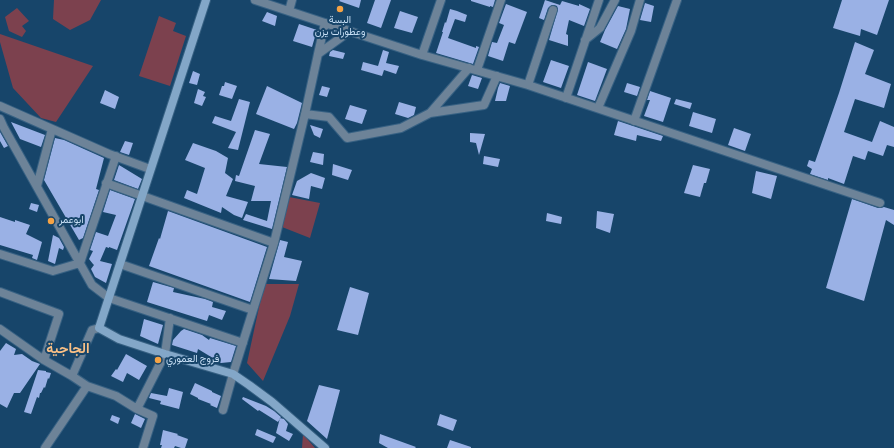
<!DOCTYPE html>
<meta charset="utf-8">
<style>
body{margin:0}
canvas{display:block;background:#17456a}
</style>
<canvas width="894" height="448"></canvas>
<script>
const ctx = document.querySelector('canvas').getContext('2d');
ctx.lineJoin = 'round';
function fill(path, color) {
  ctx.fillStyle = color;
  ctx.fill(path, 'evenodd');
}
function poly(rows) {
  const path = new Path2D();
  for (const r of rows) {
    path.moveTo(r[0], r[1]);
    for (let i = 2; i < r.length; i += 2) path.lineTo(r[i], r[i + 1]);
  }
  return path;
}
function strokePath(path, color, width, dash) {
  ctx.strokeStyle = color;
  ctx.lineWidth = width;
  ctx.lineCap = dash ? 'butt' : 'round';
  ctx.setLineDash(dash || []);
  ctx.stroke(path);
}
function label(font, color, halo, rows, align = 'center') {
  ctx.font = font + ' "Titillium Web",Vazirmatn,sans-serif';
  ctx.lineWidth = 4;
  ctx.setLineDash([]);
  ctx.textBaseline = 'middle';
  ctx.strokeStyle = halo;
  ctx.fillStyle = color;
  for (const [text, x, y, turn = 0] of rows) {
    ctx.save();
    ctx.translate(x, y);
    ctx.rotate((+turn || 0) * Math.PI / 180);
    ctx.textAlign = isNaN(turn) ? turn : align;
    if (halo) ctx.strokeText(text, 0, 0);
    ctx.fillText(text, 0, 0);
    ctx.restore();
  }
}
fill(poly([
 [54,0,101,0,90,20,70,30,53,19],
 [17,8,29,21,22,26,26,31,22,37,9,31,5,17],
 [159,16,176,23,173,31,186,36,170,86,139,76],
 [0,34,93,66,56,122,41,118,13,88,0,42],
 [289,197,320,203,310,238,282,227],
 [264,284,299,284,290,316,263,381,247,363],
 [303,434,315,448,302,448]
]), '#7c414e');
fill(poly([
 [340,0,361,0,359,8,339,1],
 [375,0,391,0,381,28,367,23],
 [471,0,495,0,493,7,490,6,490,7,471,1],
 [545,0,560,5,562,1,579,6,579,4,590,9,584,26,569,20,566,34,568,35,568,46,549,40,558,9,557,6,554,5,552,5,548,8,544,20,539,18],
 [842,0,889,0,877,35,861,29,860,36,833,28],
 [645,3,654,6,651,22,640,20],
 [506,4,527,12,515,44,509,42,503,61,488,56,492,42,497,43,504,25,499,23],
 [618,6,630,9,626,29,617,49,600,42,605,30],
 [450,9,457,11,467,15,465,22,455,19,448,38,476,48,476,46,479,47,473,64,436,53,443,32,442,32,445,22,446,23],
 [400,11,418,17,412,33,394,28],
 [267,12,277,16,275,26,262,21],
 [299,24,317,30,312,47,293,41],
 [855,42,874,50,865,74,891,84,884,108,855,99,844,132,872,142,880,121,894,127,894,147,887,145,883,156,868,151,865,160,853,156,844,184,828,178,828,180,810,174,812,169,807,166,809,160,815,162,839,93],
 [333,50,345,53,343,59,329,56,330,52],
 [383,50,389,52,386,63,399,66,396,74,384,70,382,76,361,70,363,62,378,66],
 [551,60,569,66,561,88,543,82],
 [588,62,607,69,595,101,577,95],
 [193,71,200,74,197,85,189,83],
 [472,75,482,78,478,89,468,86],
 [225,82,237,86,232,99,219,95,222,86,224,86],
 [500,83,510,86,506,101,495,101,498,88],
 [627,83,640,87,637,96,624,92],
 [267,86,302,103,297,123,294,129,256,114],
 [322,86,330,88,327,97,319,95],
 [198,89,205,92,203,96,206,97,202,106,194,103],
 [105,90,119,97,115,109,100,103],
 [650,91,671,98,663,122,644,116,650,100,647,100],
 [239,99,250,102,238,150,228,148,236,132,212,123,215,116,231,121],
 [676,99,692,103,690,109,674,104],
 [399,102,416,107,414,115,408,118,395,114],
 [350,105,367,110,362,124,345,119],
 [693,112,716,119,712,133,689,126],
 [618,121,663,136,661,141,637,135,636,141,614,135],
 [11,122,45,135,41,147,20,139],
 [310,125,323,129,320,138,314,135],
 [734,128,751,134,745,151,728,145],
 [255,130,270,134,259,164,287,167,272,229,243,220,246,214,267,221,271,201,251,201,255,186,235,181,236,175,239,176],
 [0,132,8,146,4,148,0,141],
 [470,133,485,134,479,155,476,143,470,142],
 [55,138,64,140,104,158,96,189,99,190,83,238,79,240,44,180],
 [125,141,133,143,129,155,120,152],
 [193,143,216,151,228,158,225,173,233,179,226,196,248,202,242,218,234,215,222,207,221,213,184,198,187,190,197,194,205,168,185,160],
 [313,152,324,154,323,165,310,162],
 [484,156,500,159,498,167,483,164],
 [333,164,352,170,348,180,332,175],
 [119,165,142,179,138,189,114,180],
 [693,165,710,169,706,183,704,183,700,197,684,193],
 [756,171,777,176,771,199,752,193],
 [311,173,325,178,322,189,311,186,309,199,292,195,297,181],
 [110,190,135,199,117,250,109,247,109,248,106,247,100,261,112,264,106,283,95,277,91,269,94,265,93,264,89,259,93,251,90,250,96,232,108,236,116,215,103,212],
 [852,199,878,208,881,208,884,207,894,210,894,225,886,220,864,301,826,288],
 [31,203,39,205,37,212,29,209],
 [168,211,267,247,250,302,149,266,159,238,160,239],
 [597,211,614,214,610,233,596,228],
 [547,213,562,217,561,224,546,221],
 [0,217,15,222,15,220,30,225,26,234,42,242,37,260,32,258,33,255,0,245],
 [53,235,59,238,64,247,63,250,59,248,55,264,48,261],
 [280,240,288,242,284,257,302,261,296,281,269,279],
 [153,282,174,288,173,292,205,299,213,302,212,307,226,311,222,320,209,315,207,321,147,302],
 [350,287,369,293,358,335,337,330],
 [144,319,163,325,158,344,140,336],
 [184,329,202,335,209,340,210,338,236,346,231,362,221,363,198,349,197,353,172,345,173,340,181,331],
 [6,343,16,349,14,355,22,354,32,361,40,364,20,393,14,393,7,408,0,404,0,351],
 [126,354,147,366,139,380,127,373,123,382,111,376,116,369,117,370],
 [38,370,46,371,46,372,51,373,49,379,48,378,45,388,44,387,41,393,40,393,39,398,37,397,31,414,24,412],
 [195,383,212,391,212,392,221,396,217,408,210,405,211,404,198,399,198,398,190,394],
 [319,385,340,390,327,439,307,421],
 [169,388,183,392,179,409,160,404,161,401,149,398,151,393,167,396],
 [243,397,266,406,274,411,281,417,278,422,259,410,258,411,242,399],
 [135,414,145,419,141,428,131,423],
 [440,414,457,420,453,431,437,425],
 [112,415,120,418,118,424,110,420],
 [280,418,284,419,288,424,286,431,293,434,289,441,276,433],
 [257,429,276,437,273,443,255,435],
 [163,430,178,434,177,435,188,439,185,448,181,448,175,446,174,448,161,448,162,445,160,445],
 [380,434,416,447,415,448,388,448,379,443],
 [450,440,471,447,471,448,447,448]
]), '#9ab1e5');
const street = poly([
 [255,0,422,55,441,0],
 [289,11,292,0],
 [585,40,600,28,615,0],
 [318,54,325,23],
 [422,55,528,85,880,203],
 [477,70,501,0],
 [528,85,553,10],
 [566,98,599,0],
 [0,106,109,154,150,169],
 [598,108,631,31,640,0],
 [430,113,484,105,497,76],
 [305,114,329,117,347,138,401,128,430,113,469,68],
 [0,119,4,128,92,285,109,298,243,343],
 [634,121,677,0],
 [106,183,274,243],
 [37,186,52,129],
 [0,254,53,271,80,263,116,156],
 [120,264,253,310],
 [0,292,59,314,44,360],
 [0,329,44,360,72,376,92,330,99,328],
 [72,376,87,386,116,396,137,409],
 [223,410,233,374,274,243,305,114,318,54,350,31],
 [45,448,87,386],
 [143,448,153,416,137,409,165,354,170,318]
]);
const secondary = poly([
 [206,0,99,328,119,339,165,354,233,374,249,385,272,402,325,448]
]);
strokePath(street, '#376183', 10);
strokePath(secondary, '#376183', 10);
strokePath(street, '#6d8398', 8);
strokePath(secondary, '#83a7c8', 8);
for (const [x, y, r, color] of [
 [340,9,4,"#f5a345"],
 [51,221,4,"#f5a345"],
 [158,360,4,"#f5a345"]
]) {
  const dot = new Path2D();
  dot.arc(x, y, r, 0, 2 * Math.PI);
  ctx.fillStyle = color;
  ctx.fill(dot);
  strokePath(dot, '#17456a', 1.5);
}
label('10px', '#c7dff5', '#17456a', [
 ["البسة",340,21,"center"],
 ["وعطورات يزن",340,33,"center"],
 ["ابوعمر",59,221],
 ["فروج العموري",166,360]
], 'left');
label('bold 14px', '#fbc186', '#17456a', [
 ["الجاجية",68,350]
]);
</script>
